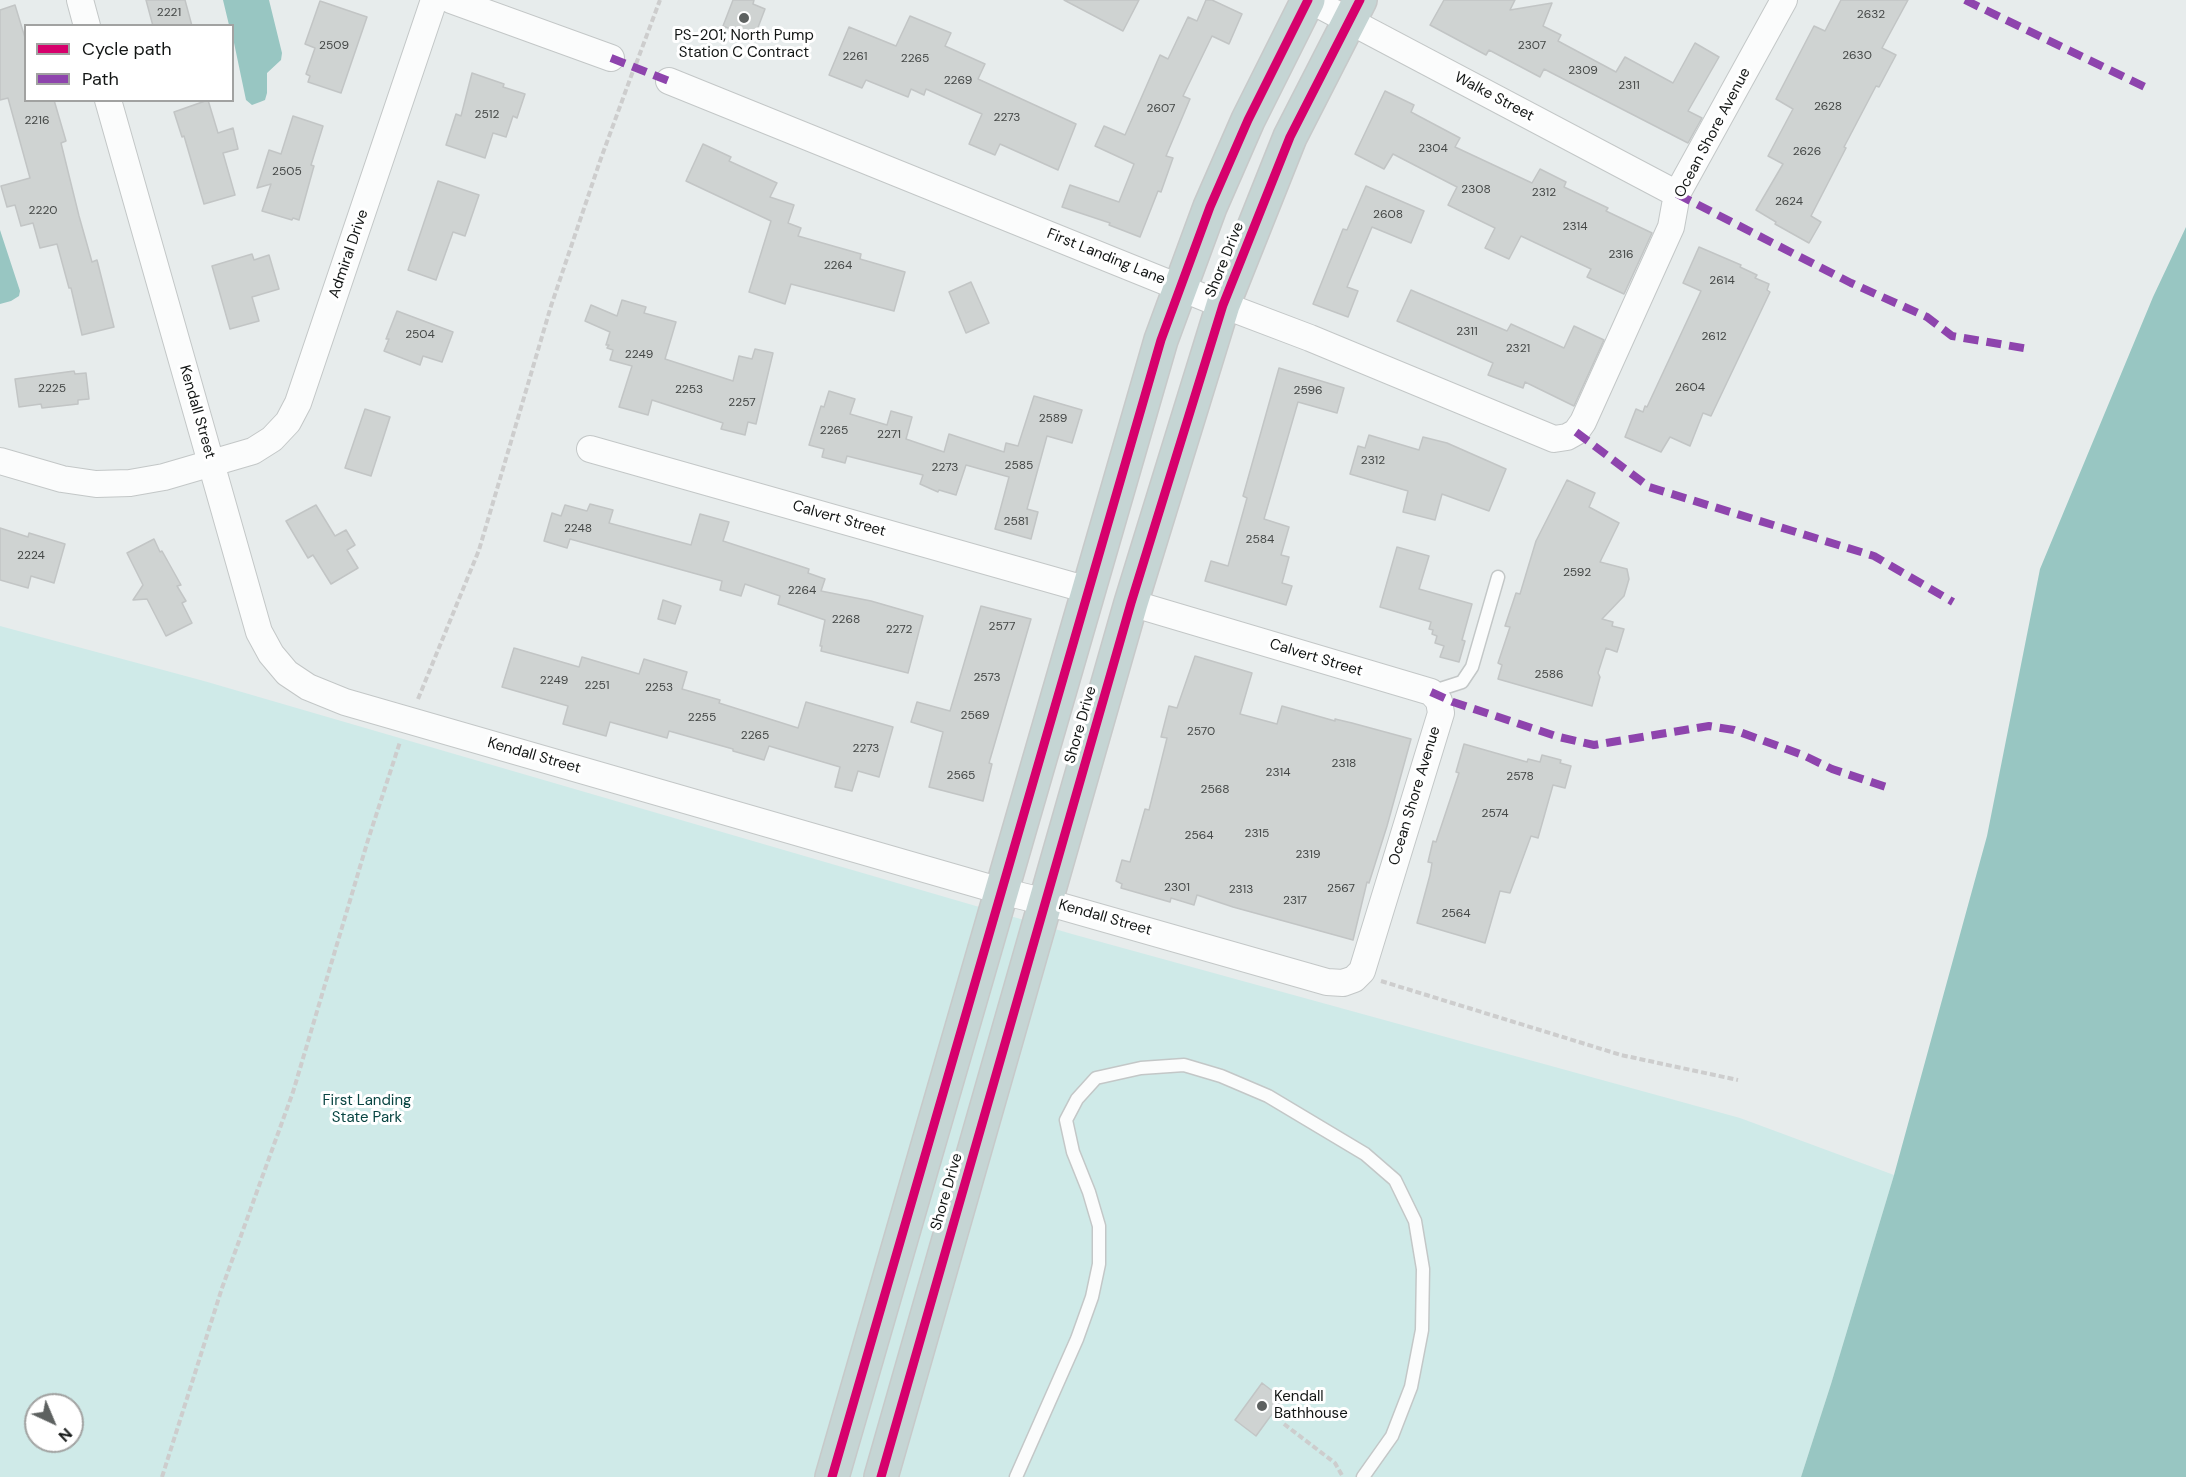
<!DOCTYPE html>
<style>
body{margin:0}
#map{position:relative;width:2186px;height:1477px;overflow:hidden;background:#e7ecec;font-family:"DM Sans",sans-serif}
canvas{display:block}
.legend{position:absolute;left:24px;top:24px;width:210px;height:78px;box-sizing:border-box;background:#fff;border:2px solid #a1a2a1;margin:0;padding:8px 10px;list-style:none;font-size:18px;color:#131615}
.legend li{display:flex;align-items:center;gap:12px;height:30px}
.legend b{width:30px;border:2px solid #a1a2a1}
.north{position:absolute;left:24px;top:1393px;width:60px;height:60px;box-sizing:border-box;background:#fff;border:2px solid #a1a2a1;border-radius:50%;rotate:136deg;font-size:16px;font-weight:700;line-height:24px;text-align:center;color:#131615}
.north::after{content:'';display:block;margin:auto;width:21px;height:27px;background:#5d6160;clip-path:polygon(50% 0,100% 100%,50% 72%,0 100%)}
</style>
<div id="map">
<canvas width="2186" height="1477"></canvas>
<ul class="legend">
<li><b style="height:8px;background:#d6006c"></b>Cycle path</li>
<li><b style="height:8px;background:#8e44ad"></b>Path</li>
</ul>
<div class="north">N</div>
</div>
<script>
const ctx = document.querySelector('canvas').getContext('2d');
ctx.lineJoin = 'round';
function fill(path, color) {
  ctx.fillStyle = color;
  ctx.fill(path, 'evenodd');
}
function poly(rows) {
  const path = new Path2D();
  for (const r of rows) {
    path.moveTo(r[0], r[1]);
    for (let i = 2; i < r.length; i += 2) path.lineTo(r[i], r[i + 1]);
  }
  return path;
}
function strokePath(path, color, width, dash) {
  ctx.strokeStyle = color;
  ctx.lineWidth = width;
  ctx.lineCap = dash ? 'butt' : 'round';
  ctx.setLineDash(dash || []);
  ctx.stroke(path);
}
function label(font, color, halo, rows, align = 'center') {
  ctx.font = font + ' "DM Sans",sans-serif';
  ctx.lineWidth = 6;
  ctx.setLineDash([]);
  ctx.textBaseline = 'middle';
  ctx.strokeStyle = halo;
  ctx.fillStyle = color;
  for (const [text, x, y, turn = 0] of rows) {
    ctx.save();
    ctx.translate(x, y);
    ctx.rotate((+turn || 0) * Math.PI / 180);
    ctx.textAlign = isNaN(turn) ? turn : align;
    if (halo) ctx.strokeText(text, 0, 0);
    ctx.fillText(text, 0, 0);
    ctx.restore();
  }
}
fill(poly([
 [0,626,204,681,1072,934,1740,1118,1894,1175,1831,1384,1801,1477,0,1477],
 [36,1405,72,1405,72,1441,36,1441]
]), '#cfeae8');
fill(poly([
 [223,0,269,0,282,53,281,60,267,73,267,93,265,100,260,102,252,105,246,100,233,38,232,26,229,25],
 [2186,227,2186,1477,1801,1477,1831,1384,1894,1175,1987,836,2040,569,2153,297],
 [0,230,20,291,19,296,11,301,0,304]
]), '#98c6c2');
const building = poly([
 [146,0,185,0,192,26,153,26,146,0],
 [733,0,754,0,753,4,765,9,754,38,723,26,733,0],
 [1064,0,1139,0,1123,31,1064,0],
 [1206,0,1212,0,1242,14,1229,44,1212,36,1183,96,1190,99,1166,156,1173,158,1161,192,1158,191,1140,237,1109,225,1110,223,1062,207,1070,185,1119,202,1134,164,1095,146,1104,126,1125,135,1160,55,1168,59,1188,17,1197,21,1206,0],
 [1444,0,1515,0,1510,10,1552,3,1543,26,1561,35,1558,41,1616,72,1625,57,1673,83,1695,43,1719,57,1688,111,1702,118,1688,143,1544,69,1540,77,1489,50,1486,55,1430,25,1444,0],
 [1841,0,1908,0,1882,48,1896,55,1879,87,1876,86,1844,147,1846,148,1811,216,1821,222,1809,243,1775,224,1776,222,1756,210,1783,164,1768,156,1793,109,1776,99,1814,26,1825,31,1841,0],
 [320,1,367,17,341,93,308,82,310,76,306,74,315,48,305,44,320,1],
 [15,5,26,41,26,100,54,100,66,141,61,143,79,216,92,262,97,260,114,327,82,335,71,288,69,288,57,244,40,248,33,223,21,226,15,205,7,207,1,186,30,178,8,98,0,100,0,10,15,5],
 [910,16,951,33,945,46,985,64,978,79,1076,124,1058,170,1000,144,995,155,969,144,982,114,926,89,924,95,911,89,908,97,866,80,862,88,829,75,849,27,896,46,910,16],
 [472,73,504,84,503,87,525,94,517,118,513,116,506,137,493,133,485,158,446,145,456,114,461,116,472,73],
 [1385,91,1414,105,1411,112,1460,138,1455,147,1532,183,1540,169,1566,182,1564,187,1608,208,1606,211,1652,233,1624,294,1587,277,1591,269,1521,236,1509,259,1485,248,1495,228,1448,205,1457,187,1393,154,1384,169,1355,154,1385,91],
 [208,100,218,133,233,128,238,149,223,153,235,195,204,204,184,136,182,137,174,112,208,100],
 [293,116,323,126,311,165,314,166,299,220,293,218,292,220,262,211,271,184,257,188,269,150,281,154,293,116],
 [703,144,731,157,729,161,777,183,770,197,794,205,788,223,801,228,798,236,861,254,860,259,905,272,894,311,791,284,785,304,749,292,771,221,686,181,703,144],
 [438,181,479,195,465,236,453,232,436,280,408,270,438,181],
 [1366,186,1424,211,1411,243,1372,227,1347,287,1358,291,1348,317,1313,304,1343,229,1347,230,1366,186],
 [1699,247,1741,265,1740,267,1757,275,1755,278,1769,284,1767,290,1770,292,1711,416,1703,413,1690,446,1670,437,1661,452,1625,437,1636,409,1643,412,1645,406,1647,407,1701,291,1683,283,1699,247],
 [252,254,254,260,269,255,279,289,252,297,259,321,230,329,212,266,252,254],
 [971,282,989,323,966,333,949,292,971,282],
 [1411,290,1507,331,1511,324,1564,348,1574,326,1604,340,1574,406,1525,382,1523,388,1488,375,1493,363,1397,321,1411,290],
 [622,300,646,307,644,313,676,322,665,359,733,381,739,356,752,359,755,349,773,353,756,424,748,422,745,435,721,429,723,423,652,400,648,415,619,407,632,366,610,360,613,350,607,348,609,345,606,345,610,332,585,321,591,305,617,316,622,300],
 [397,311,453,332,442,362,423,356,420,365,384,351,389,339,386,339,397,311],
 [1279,368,1344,388,1337,413,1298,402,1264,519,1289,527,1281,555,1289,557,1282,583,1292,586,1286,605,1205,581,1211,561,1228,566,1247,498,1243,496,1279,368],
 [74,371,75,374,86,373,89,399,78,400,78,404,42,408,41,404,19,407,15,379,74,371],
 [829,391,855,399,850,414,887,425,891,411,912,417,906,439,944,452,949,434,1004,452,1006,443,1018,446,1034,396,1082,410,1072,443,1047,436,1027,509,1038,512,1031,539,995,529,1009,477,966,465,956,495,939,490,938,492,920,484,923,475,847,456,845,463,822,457,824,449,809,445,821,406,824,407,829,391],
 [365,409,390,417,371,476,345,468,365,409],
 [1369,435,1419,450,1423,437,1447,443,1506,469,1489,511,1442,494,1435,520,1403,512,1408,491,1350,474,1358,446,1365,448,1369,435],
 [1567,480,1595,493,1589,507,1619,523,1600,562,1627,569,1629,579,1624,596,1602,619,1613,622,1612,626,1624,629,1617,652,1606,648,1598,673,1600,677,1592,706,1498,679,1502,665,1498,663,1510,627,1505,626,1516,593,1520,594,1536,541,1567,480],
 [590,504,613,510,609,523,691,545,700,514,729,522,723,541,809,569,808,573,825,579,821,591,871,601,923,616,908,673,821,651,822,646,820,646,825,620,778,604,780,596,745,584,741,596,720,590,722,581,570,539,567,548,544,541,552,513,561,516,565,505,587,511,590,504],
 [316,505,335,536,346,530,355,545,347,550,358,568,331,584,313,555,308,558,286,521,316,505],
 [0,528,28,537,29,533,65,544,54,583,31,576,28,588,0,580,0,528],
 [154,539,160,552,162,551,181,585,177,586,186,601,182,603,192,623,166,636,147,599,133,600,143,585,127,553,154,539],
 [1397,547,1429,556,1419,589,1472,604,1462,640,1465,641,1459,662,1440,657,1444,646,1435,643,1437,636,1432,634,1433,630,1429,629,1431,622,1380,607,1397,547],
 [663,600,681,606,675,624,658,619,663,600],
 [981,606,1031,619,989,763,992,764,983,801,929,787,943,732,911,722,917,702,950,711,981,606],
 [514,648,579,667,582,657,639,674,644,659,687,672,682,689,720,700,719,703,798,728,806,702,893,727,879,777,858,771,852,791,835,787,840,767,769,746,764,760,733,751,733,749,669,731,667,738,610,722,606,736,563,724,568,706,502,687,514,648],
 [1195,656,1252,673,1240,714,1277,724,1282,706,1335,721,1335,719,1352,723,1411,739,1387,826,1369,883,1367,882,1353,940,1233,907,1197,895,1194,905,1171,898,1170,902,1121,888,1122,884,1116,881,1122,860,1130,862,1145,809,1149,810,1167,738,1161,737,1169,706,1177,708,1195,656],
 [1464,744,1527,762,1528,759,1540,762,1542,755,1561,760,1560,763,1571,766,1565,788,1553,785,1538,838,1531,836,1510,893,1500,891,1485,943,1417,923,1430,875,1432,863,1428,862,1433,841,1436,842,1459,773,1456,772,1464,744],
 [1262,1383,1283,1399,1256,1436,1235,1420,1262,1383]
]);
fill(building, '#cfd3d2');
strokePath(building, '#c2c5c5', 1.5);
const lane = poly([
 [1431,692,1462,682,1472,667,1498,577],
 [1016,1477,1077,1339,1092,1297,1099,1264,1099,1226,1089,1192,1073,1152,1066,1120,1077,1099,1096,1078,1141,1068,1184,1065,1221,1076,1268,1096,1365,1154,1395,1180,1415,1221,1423,1269,1422,1330,1411,1387,1392,1436,1363,1477]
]);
const street = poly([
 [80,0,87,26],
 [451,0,611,58],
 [1310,0,1677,194],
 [669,81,1223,305,1310,338,1554,439,1567,437,1576,432,1583,422,1671,227,1677,194,1784,0],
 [108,100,259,632,271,654,287,673,308,687,345,702,1001,891,1046,902,1327,982,1343,983,1354,979,1362,971,1441,713,1439,701,1431,692,1131,603],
 [590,449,1088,590],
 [0,461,62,479,96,484,130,483,164,477,253,451,272,439,288,422,298,403,434,0]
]);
const highway = poly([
 [832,1477,1161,340,1210,207,1248,120,1308,0],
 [881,1477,1131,603,1223,305,1290,137,1360,0]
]);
strokePath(lane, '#c3c7c7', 15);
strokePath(street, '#c3c7c7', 28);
strokePath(highway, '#c7c9c9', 36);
strokePath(poly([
 [636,64,660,0],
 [418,699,479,550,551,306,600,161,633,71],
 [1381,981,1621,1055,1738,1080],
 [1284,1424,1335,1463,1343,1477],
 [162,1477,222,1288,293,1092,368,840,400,742]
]), '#cdcdcd', 4, [6, 3]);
strokePath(lane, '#fbfcfc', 12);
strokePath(street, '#fbfcfc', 26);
strokePath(highway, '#c5d5d4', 33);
strokePath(poly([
 [1965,0,2149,89],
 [611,58,669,81],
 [1677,194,1851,283,1927,317,1952,336,2029,349],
 [1576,432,1649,487,1874,556,1953,602],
 [1431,692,1453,702,1559,737,1594,745,1709,726,1734,730,1803,755,1832,769,1892,789]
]), '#8e44ad', 8, [15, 8]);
strokePath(poly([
 [832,1477,1161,340,1210,207,1248,120,1308,0],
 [881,1477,1131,603,1223,305,1290,137,1360,0]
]), '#d6006c', 9);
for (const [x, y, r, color] of [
 [744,18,6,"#5d6160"],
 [1262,1406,6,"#5d6160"]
]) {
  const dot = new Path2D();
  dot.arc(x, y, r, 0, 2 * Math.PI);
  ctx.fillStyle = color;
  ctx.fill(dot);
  strokePath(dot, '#fff', 2);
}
label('12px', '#444746', null, [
 ["2221",169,13],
 ["2632",1871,15],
 ["2509",334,46],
 ["2307",1532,46],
 ["2630",1857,56],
 ["2261",855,57],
 ["2265",915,59],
 ["2309",1583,71],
 ["2269",958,81],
 ["2311",1629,86],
 ["2628",1828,107],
 ["2607",1161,109],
 ["2512",487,115],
 ["2273",1007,118],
 ["2216",37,121],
 ["2304",1433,149],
 ["2626",1807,152],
 ["2505",287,172],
 ["2308",1476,190],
 ["2312",1544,193],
 ["2624",1789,202],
 ["2220",43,211],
 ["2608",1388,215],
 ["2314",1575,227],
 ["2316",1621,255],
 ["2264",838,266],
 ["2614",1722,281],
 ["2311",1467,332],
 ["2504",420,335],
 ["2612",1714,337],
 ["2321",1518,349],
 ["2249",639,355],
 ["2604",1690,388],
 ["2225",52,389],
 ["2253",689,390],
 ["2596",1308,391],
 ["2257",742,403],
 ["2589",1053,419],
 ["2265",834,431],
 ["2271",889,435],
 ["2312",1373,461],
 ["2585",1019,466],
 ["2273",945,468],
 ["2581",1016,522],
 ["2248",578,529],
 ["2584",1260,540],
 ["2224",31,556],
 ["2592",1577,573],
 ["2264",802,591],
 ["2268",846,620],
 ["2577",1002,627],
 ["2272",899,630],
 ["2586",1549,675],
 ["2573",987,678],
 ["2249",554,681],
 ["2251",597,686],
 ["2253",659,688],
 ["2569",975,716],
 ["2255",702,718],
 ["2570",1201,732],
 ["2265",755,736],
 ["2273",866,749],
 ["2318",1344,764],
 ["2314",1278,773],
 ["2565",961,776],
 ["2578",1520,777],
 ["2568",1215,790],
 ["2574",1495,814],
 ["2315",1257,834],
 ["2564",1199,836],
 ["2319",1308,855],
 ["2301",1177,888],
 ["2567",1341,889],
 ["2313",1241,890],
 ["2317",1295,901],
 ["2564",1456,914]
]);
label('15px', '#131615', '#fff', [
 ["PS-201; North Pump",744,36],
 ["Station C Contract",744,53],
 ["Kendall",1274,1397,"left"],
 ["Bathhouse",1274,1414,"left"]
]);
label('15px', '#131615', '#fff', [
 ["Walke Street",1494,97,28],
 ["Ocean Shore Avenue",1713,133,-62],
 ["Admiral Drive",349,254,-71],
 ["First Landing Lane",1106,257,22],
 ["Shore Drive",1225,260,-68],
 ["Kendall Street",197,412,74],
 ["Calvert Street",839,519,16],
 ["Calvert Street",1316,658,17],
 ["Shore Drive",1081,725,-74],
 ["Kendall Street",534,756,16],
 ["Ocean Shore Avenue",1415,796,-73],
 ["Kendall Street",1105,918,16],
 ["Shore Drive",947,1192,-74]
]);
label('15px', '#094542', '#fff', [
 ["First Landing",367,1101],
 ["State Park",367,1118]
]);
</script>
